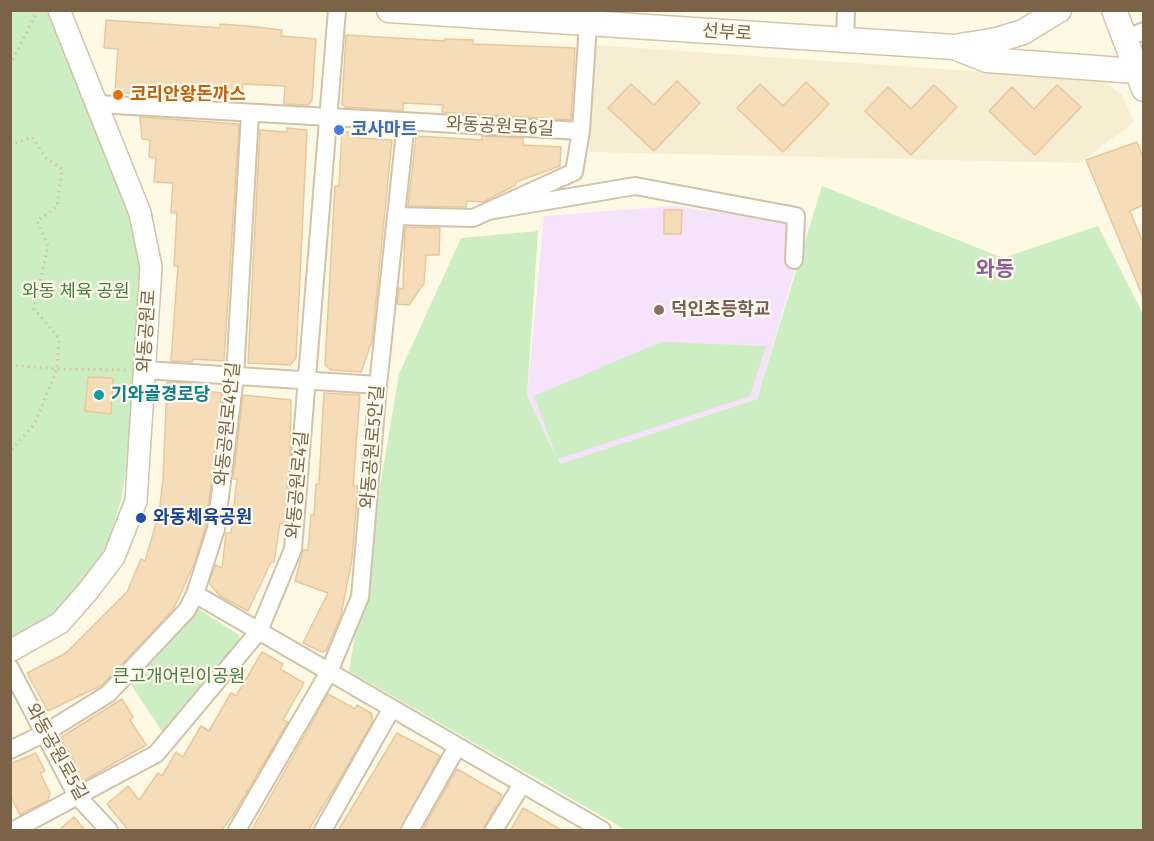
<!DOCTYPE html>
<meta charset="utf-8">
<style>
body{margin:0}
#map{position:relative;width:1154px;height:841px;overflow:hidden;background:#fef9e5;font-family:"Fira Sans Condensed",sans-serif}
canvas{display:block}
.frame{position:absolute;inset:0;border:12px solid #7a6347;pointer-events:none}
</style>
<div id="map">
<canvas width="1154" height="841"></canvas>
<div class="frame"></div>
</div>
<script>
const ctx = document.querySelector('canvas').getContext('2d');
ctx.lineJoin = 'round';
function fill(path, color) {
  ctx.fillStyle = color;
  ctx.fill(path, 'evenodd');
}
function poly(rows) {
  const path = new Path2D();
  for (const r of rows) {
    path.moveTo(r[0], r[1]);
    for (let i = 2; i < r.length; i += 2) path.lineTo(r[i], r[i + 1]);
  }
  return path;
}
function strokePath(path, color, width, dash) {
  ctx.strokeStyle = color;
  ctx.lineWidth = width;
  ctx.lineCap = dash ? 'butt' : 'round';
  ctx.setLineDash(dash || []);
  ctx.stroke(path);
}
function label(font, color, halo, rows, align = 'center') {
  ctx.font = font + ' "Fira Sans Condensed","Noto Sans KR",sans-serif';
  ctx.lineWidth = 4.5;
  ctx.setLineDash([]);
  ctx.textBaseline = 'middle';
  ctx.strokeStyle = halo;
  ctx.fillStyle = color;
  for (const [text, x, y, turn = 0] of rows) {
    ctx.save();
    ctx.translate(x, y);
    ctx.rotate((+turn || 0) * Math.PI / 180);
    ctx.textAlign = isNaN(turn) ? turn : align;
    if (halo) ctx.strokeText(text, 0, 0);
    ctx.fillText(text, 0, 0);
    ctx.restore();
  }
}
fill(poly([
 [594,45,1102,80,1122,95,1134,122,1079,163,589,152]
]), '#f7edd3');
fill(poly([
 [674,206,808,225,757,399,560,464,527,396,544,216]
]), '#f6e2fb');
fill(poly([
 [11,11,67,11,140,250,143,305,129,453,121,500,108,543,71,602,11,642],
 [822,186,1003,258,1098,226,1143,314,1143,830,626,830,349,671,399,374,461,238,538,231,527,396,557,458,534,396,661,342,766,346,750,396,558,459,560,464,757,399],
 [197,608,239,635,240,640,203,703,165,736,128,680,191,609]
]), '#cceec2');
const building = poly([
 [106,20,220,28,220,24,247,26,282,30,281,36,316,39,312,100,308,105,284,104,285,86,243,84,242,98,212,96,212,98,194,99,115,92,118,49,104,48,106,20],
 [346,35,445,41,445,39,473,40,473,44,575,48,571,120,442,112,443,105,403,103,403,111,345,107,342,104,346,35],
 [677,81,700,103,654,151,608,108,631,84,654,105,677,81],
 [806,82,829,104,783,152,737,108,760,84,783,106,806,82],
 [934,85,957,107,911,155,865,111,888,87,911,109,934,85],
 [1057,85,1081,107,1035,155,989,111,1012,87,1034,109,1057,85],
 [140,117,239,124,224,361,193,359,192,362,171,361,178,266,174,266,177,213,171,213,173,183,154,182,156,158,149,157,150,140,142,139,140,117],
 [287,128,307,130,296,358,290,365,248,363,260,130,287,132,287,128],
 [342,132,359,133,359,138,392,140,372,341,361,372,331,370,325,365,335,186,339,186,342,132],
 [416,136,482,140,482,136,523,138,523,145,561,147,560,166,516,182,516,185,483,202,467,201,466,207,408,206,416,136],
 [1137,142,1143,158,1143,205,1130,211,1143,243,1143,297,1086,160,1137,142],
 [664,210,682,210,681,234,664,234,664,210],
 [405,227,440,228,439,255,426,255,424,283,409,305,397,304,399,288,403,289,405,227],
 [88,377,113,378,111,414,85,411,88,377],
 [167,382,191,383,190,389,222,393,206,526,194,564,173,610,102,685,48,711,27,673,66,653,127,592,141,559,145,561,159,513,163,480,167,382],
 [324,393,360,395,353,486,358,486,352,559,341,615,326,651,322,652,303,643,328,593,295,581,303,550,308,550,311,515,314,515,316,484,319,484,324,393],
 [243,395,291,400,290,462,283,524,280,523,274,562,271,562,248,611,220,596,209,583,215,565,222,568,226,533,231,533,237,479,233,479,243,395],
 [262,652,283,664,280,669,304,683,283,720,288,722,233,815,221,831,129,831,107,804,128,786,139,800,158,773,162,776,176,752,183,757,201,726,209,731,231,693,236,696,262,652],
 [328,694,355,709,357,705,371,713,373,721,335,787,308,831,251,831,328,694],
 [122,699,133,717,130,720,146,745,85,780,81,779,73,766,76,764,60,738,122,699],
 [397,733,440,756,400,831,338,831,397,733],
 [36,753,45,771,40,773,50,793,48,800,20,815,10,795,10,764,36,753],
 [457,769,502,795,482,831,422,831,457,769],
 [523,808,563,831,510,831,523,808],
 [74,817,86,831,58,831,74,817]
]);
fill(building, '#f6ddba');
strokePath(building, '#eac799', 1.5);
const minor = poly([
 [1125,39,1144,31],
 [845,41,846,10],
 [96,104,581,131],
 [488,211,635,186,796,216,794,260],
 [396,216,473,218,574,172,581,131,588,24],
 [145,370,378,385],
 [195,594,602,830],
 [10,668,77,796,109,830],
 [10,750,45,733,108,694,187,610,195,594,216,529,235,376,250,113],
 [14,830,156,754,259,631,293,549,337,10],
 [237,830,329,672,360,597,378,385,406,122],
 [323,830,392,708],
 [410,830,457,747],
 [494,830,522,784]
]);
const tertiary = poly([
 [10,651,60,623,88,591,114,557,136,501,151,267,140,213,59,10]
]);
const secondary = poly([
 [389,10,954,47,997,40,1023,32,1059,10],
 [1114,10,1144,89],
 [954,47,987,60,1136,71]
]);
strokePath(minor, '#d1c2aa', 20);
strokePath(tertiary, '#d1c2aa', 24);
strokePath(secondary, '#d5c4a7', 27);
strokePath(poly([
 [10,65,38,10],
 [10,145,32,137,46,158,62,169,57,207,37,221,48,246,34,309,59,338,57,369,35,423,10,452],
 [10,365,57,369,129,370]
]), '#dcc19d', 3, [1.5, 4.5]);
strokePath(minor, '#fff', 16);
strokePath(tertiary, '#fff', 21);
strokePath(secondary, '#fff', 24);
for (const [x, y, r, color] of [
 [118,95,6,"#e8710a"],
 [339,130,6,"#3f7fe0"],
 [659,310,6,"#8d6e63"],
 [99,395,6,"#0f9aa8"],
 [141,518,6,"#1a4fb4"]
]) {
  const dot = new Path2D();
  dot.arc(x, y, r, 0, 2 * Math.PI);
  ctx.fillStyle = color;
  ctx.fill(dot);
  strokePath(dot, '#fffbee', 2);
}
label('18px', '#7a6347', '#fffbee', [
 ["선부로",727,33,4],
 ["와동공원로6길",500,127,3],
 ["와동공원로",147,331,-86],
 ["와동공원로4안길",228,424,-84],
 ["와동공원로5안길",373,447,-85],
 ["와동공원로4길",298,485,-85],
 ["와동공원로5길",56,752,61]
]);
label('bold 18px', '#c56008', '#fffbee', [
 ["코리안왕돈까스",130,95]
], 'left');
label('bold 18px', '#366cbe', '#fffbee', [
 ["코사마트",351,130]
], 'left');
label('18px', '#45813e', '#fffbee', [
 ["와동 체육 공원",76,292],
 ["큰고개어린이공원",179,677]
]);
label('bold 18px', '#785e54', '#fffbee', [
 ["덕인초등학교",671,310]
], 'left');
label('bold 18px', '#0d838f', '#fffbee', [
 ["기와골경로당",111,395]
], 'left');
label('bold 18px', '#164399', '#fffbee', [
 ["와동체육공원",153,518]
], 'left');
label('bold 21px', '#8e5f97', '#fffbee', [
 ["와동",995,270]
]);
</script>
